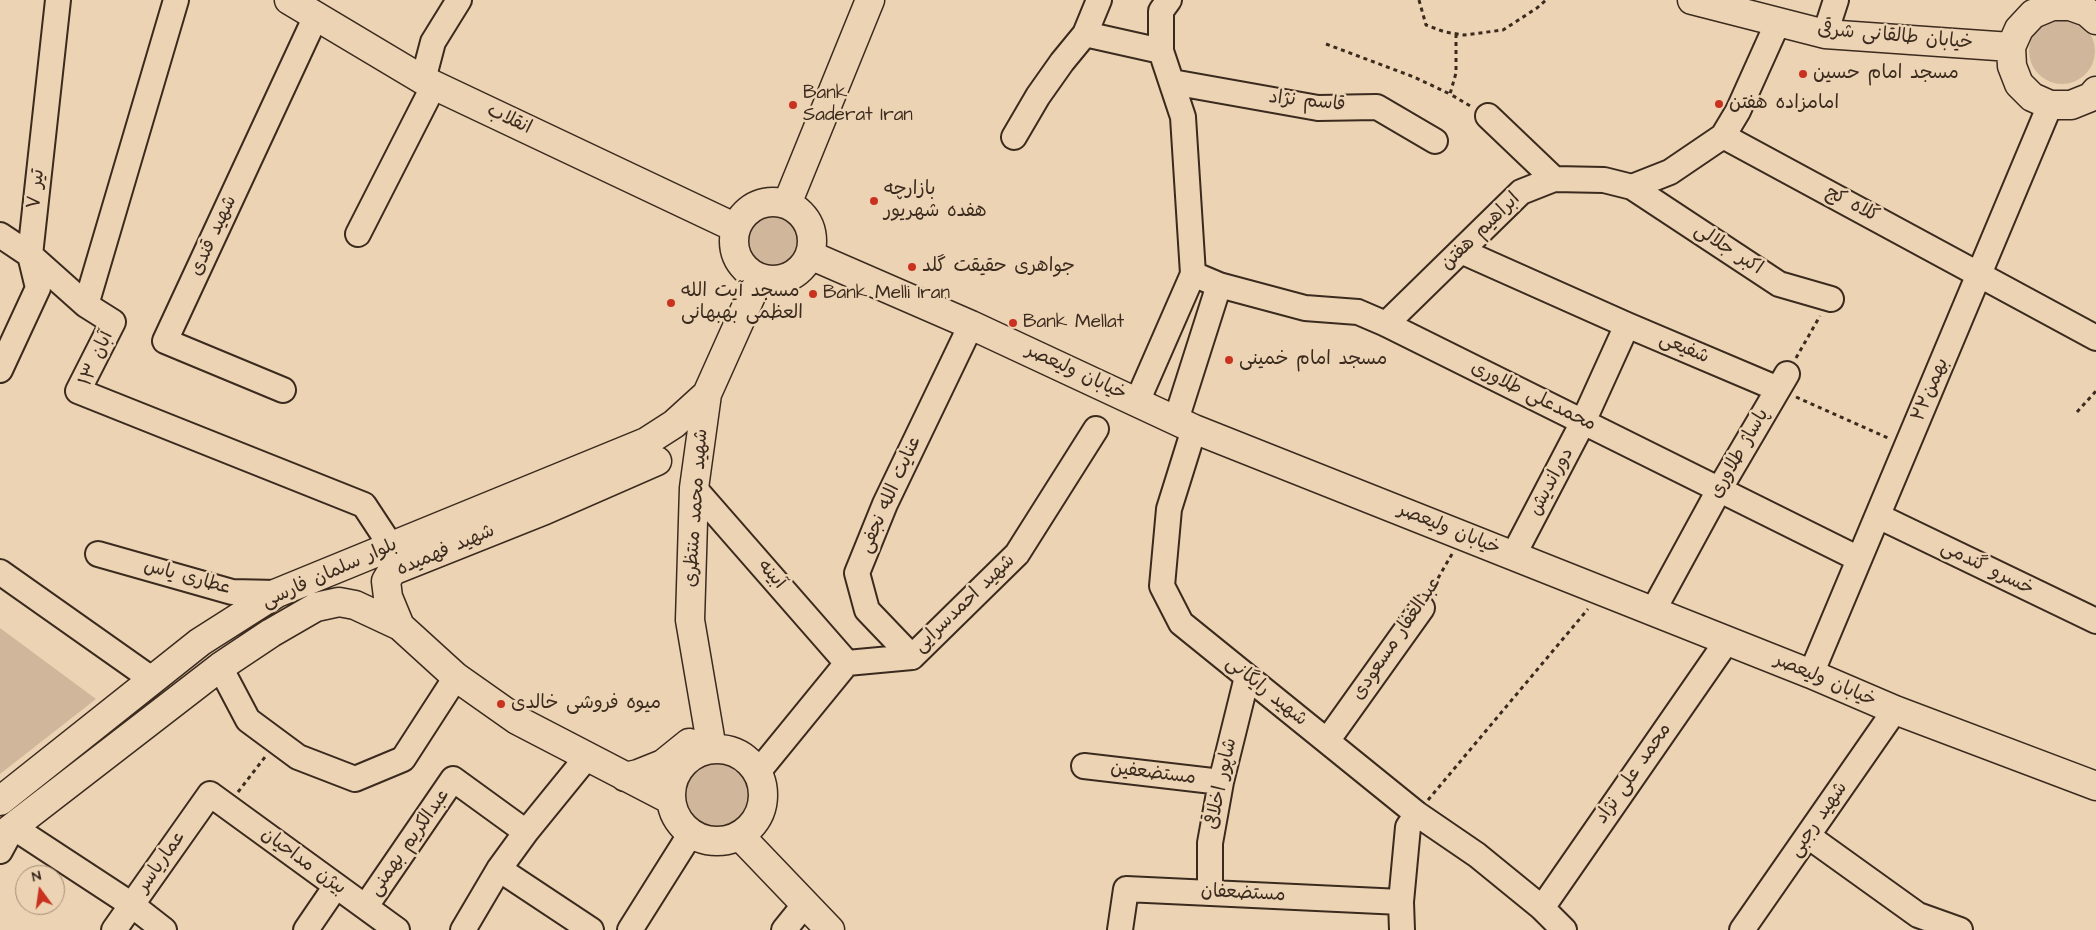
<!DOCTYPE html>
<meta charset="utf-8">
<style>
body{margin:0}
#map{position:relative;width:2096px;height:930px;overflow:hidden;background:#ecd3b4;font-family:"Architects Daughter",sans-serif}
canvas{display:block}
.north{position:absolute;left:15px;top:865px;width:50px;height:50px;box-sizing:border-box;background:#ecd3b4;border:1px solid #a58f78;border-radius:50%;rotate:346deg;font-size:14px;font-weight:700;line-height:20px;text-align:center;color:#3b2a1e}
.north::after{content:'';display:block;margin:auto;width:18px;height:22px;background:#c8321e;clip-path:polygon(50% 0,100% 100%,50% 72%,0 100%)}
</style>
<div id="map">
<canvas width="2096" height="930"></canvas>
<div class="north">N</div>
</div>
<script>
const ctx = document.querySelector('canvas').getContext('2d');
ctx.lineJoin = 'round';
function fill(path, color) {
  ctx.fillStyle = color;
  ctx.fill(path, 'evenodd');
}
function poly(rows) {
  const path = new Path2D();
  for (const r of rows) {
    if (r.length === 3) {
      path.moveTo(r[0] + r[2], r[1]);
      path.arc(r[0], r[1], r[2], 0, 2 * Math.PI);
      continue;
    }
    path.moveTo(r[0], r[1]);
    for (let i = 2; i < r.length; i += 2) path.lineTo(r[i], r[i + 1]);
  }
  return path;
}
function strokePath(path, color, width, dash) {
  ctx.strokeStyle = color;
  ctx.lineWidth = width;
  ctx.lineCap = dash ? 'butt' : 'round';
  ctx.setLineDash(dash || []);
  ctx.stroke(path);
}
function label(font, color, halo, rows, align = 'center') {
  ctx.font = font + ' "Architects Daughter","Playpen Sans Arabic",sans-serif';
  ctx.lineWidth = 5;
  ctx.setLineDash([]);
  ctx.textBaseline = 'middle';
  ctx.strokeStyle = halo;
  ctx.fillStyle = color;
  for (const [text, x, y, turn = 0] of rows) {
    ctx.save();
    ctx.translate(x, y);
    ctx.rotate((+turn || 0) * Math.PI / 180);
    ctx.textAlign = isNaN(turn) ? turn : align;
    if (halo) ctx.strokeText(text, 0, 0);
    ctx.fillText(text, 0, 0);
    ctx.restore();
  }
}
fill(poly([
 [2062,51,33],
 [774,242,33],
 [0,628,96,699,0,774],
 [716,795,35]
]), '#d0b79c');
const minor = poly([
 [176,0,86,305,113,322,78,391,364,505,391,546],
 [1099,0,1085,34,1161,51],
 [1825,34,1836,0],
 [423,80,433,42,459,0],
 [1172,82,1318,108,1377,107,1435,141],
 [1488,116,1554,179],
 [1723,136,2096,338],
 [1014,137,1038,96,1062,62,1085,34],
 [1632,187,1779,284,1831,299],
 [358,234,434,85],
 [0,235,30,255,86,305],
 [1461,251,1627,325,1778,389],
 [1193,274,1219,285,1305,308,1358,312,1386,324,1859,559],
 [1386,324,1521,192,1554,179,1604,180,1632,187,1670,172,1723,136,1738,111,1778,22],
 [0,370,38,288,30,255,58,0],
 [283,390,165,341,316,16],
 [1137,402,1193,274,1183,117,1161,51,1161,11,1169,0],
 [1176,420,1219,285],
 [1194,429,1169,509,1162,586,1181,623,1417,814,1477,855,1542,908,1564,930],
 [694,488,847,663],
 [1878,516,2096,621],
 [98,554,232,592,277,593],
 [1513,556,1583,422,1627,325],
 [0,572,153,680],
 [1653,611,1719,490,1787,374],
 [912,657,867,610,857,573,885,504,971,325],
 [220,667,248,720,298,757,355,779,403,759,456,677],
 [1811,674,2050,105],
 [1327,741,1422,608],
 [1084,766,1221,782],
 [758,772,847,663,912,657,1017,554,1096,429],
 [1808,836,1918,915,1960,930],
 [0,851,13,827,132,905,164,930],
 [499,869,591,930],
 [1210,892,1210,843,1221,782,1247,677],
 [366,906,453,779,526,832],
 [1542,908,1727,641],
 [114,930,210,794,397,930],
 [306,930,336,886],
 [463,930,499,869,526,832,587,757],
 [630,930,691,833],
 [784,930,805,904],
 [1120,930,1126,889,1401,902],
 [1402,930,1401,902,1408,827,1417,814],
 [1742,930,1895,710]
]);
const major = poly([
 [289,0,423,80,736,228],
 [1692,0,1825,34,2011,47],
 [2096,20,2087,12,2070,6,2052,6,2033,14,2019,29,2011,47,2012,66,2019,84,2032,97,2050,105,2071,105,2091,97,2096,91],
 [773,241,39],
 [787,204,870,0],
 [810,255,971,325,1194,429,1811,674,1895,710,2096,786],
 [657,461,545,510,392,571,386,581,388,597,400,626,456,677,517,720,671,800],
 [717,795,46],
 [712,749,690,620,694,488,707,394,759,278],
 [625,777,638,774,663,764,689,743],
 [0,801,200,642,277,593,646,442,674,424,707,394],
 [740,836,830,930],
 [0,837,220,667,271,633,316,607,339,602,355,605,400,626]
]);
strokePath(minor, '#3b2a1e', 28);
strokePath(major, '#3b2a1e', 31);
strokePath(poly([
 [1419,0,1426,25,1445,32,1464,35,1503,30,1537,8,1546,0],
 [1456,34,1456,73,1450,94,1472,107],
 [1326,44,1414,77,1450,94],
 [1796,358,1820,316],
 [1796,397,1888,438],
 [2077,412,2096,391],
 [1430,592,1452,554],
 [238,792,265,757],
 [1428,800,1588,609]
]), '#3b2a1e', 3, [4, 4]);
strokePath(minor, '#ecd3b4', 24);
strokePath(major, '#ecd3b4', 28);
for (const [x, y, r, color] of [
 [1803,74,5,"#c8321e"],
 [1719,104,5,"#c8321e"],
 [793,105,5,"#c8321e"],
 [874,201,5,"#c8321e"],
 [912,267,5,"#c8321e"],
 [813,294,5,"#c8321e"],
 [671,303,5,"#c8321e"],
 [1013,323,5,"#c8321e"],
 [1229,360,5,"#c8321e"],
 [501,704,5,"#c8321e"]
]) {
  const dot = new Path2D();
  dot.arc(x, y, r, 0, 2 * Math.PI);
  ctx.fillStyle = color;
  ctx.fill(dot);
  strokePath(dot, '#ecd3b4', 2);
}
label('19px', '#3b2a1e', '#ecd3b4', [
 ["خیابان طالقانی شرقی",1895,37,5],
 ["قاسم نژاد",1307,102,6],
 ["انقلاب",509,120,25],
 ["۷ تیر",37,189,-84],
 ["کلاه کج",1852,205,28],
 ["ابراهیم هفتن",1481,232,-44],
 ["شهید قندی",214,236,-65],
 ["اکبر جلالی",1728,250,33],
 ["شفیعی",1684,349,23],
 ["۱۳ آبان",97,359,-66],
 ["خیابان ولیعصر",1076,373,25],
 ["۲۲بهمن",1931,390,-67],
 ["محمدعلی طلاوری",1533,397,26],
 ["پاساژ طلاوری",1740,454,-60],
 ["دوراندیش",1552,482,-62],
 ["عنایت الله نجفی",891,495,-66],
 ["شهید محمد منتظری",697,508,-86],
 ["خیابان ولیعصر",1449,530,22],
 ["شهید فهمیده",446,551,-23],
 ["خسرو گندمی",1987,569,26],
 ["بلوار سلمان فارسی",330,574,-24],
 ["آبینه",771,575,49],
 ["عطاری یاس",187,578,15],
 ["شهید احمدسرایی",965,604,-44],
 ["عبدالغفار مسعودی",1397,639,-56],
 ["خیابان ولیعصر",1825,681,23],
 ["شهید رایگانی",1266,692,39],
 ["مستضعفین",1153,774,7],
 ["محمد علی نژاد",1634,774,-55],
 ["شاپور اخلاقی",1222,784,-78],
 ["شهید رجبی",1819,820,-55],
 ["عبدالکریم بهمنی",410,843,-55],
 ["عماریاسر",162,862,-55],
 ["بیژن مداحیان",303,862,36],
 ["مستضعفان",1243,894,3]
]);
label('19px', '#3b2a1e', '#ecd3b4', [
 ["مسجد امام حسین",1813,74],
 ["Bank",803,94],
 ["Saderat Iran",803,116],
 ["امامزاده هفتن",1729,104],
 ["بازارچه",884,190],
 ["هفده شهریور",884,212],
 ["جواهری حقیقت گلد",922,267],
 ["مسجد آیت الله",681,292],
 ["العظمی بهبهانی",681,314],
 ["Bank Melli Iran",823,294],
 ["Bank Mellat",1023,323],
 ["مسجد امام خمینی",1239,360],
 ["میوه فروشی خالدی",511,704]
], 'left');
</script>
